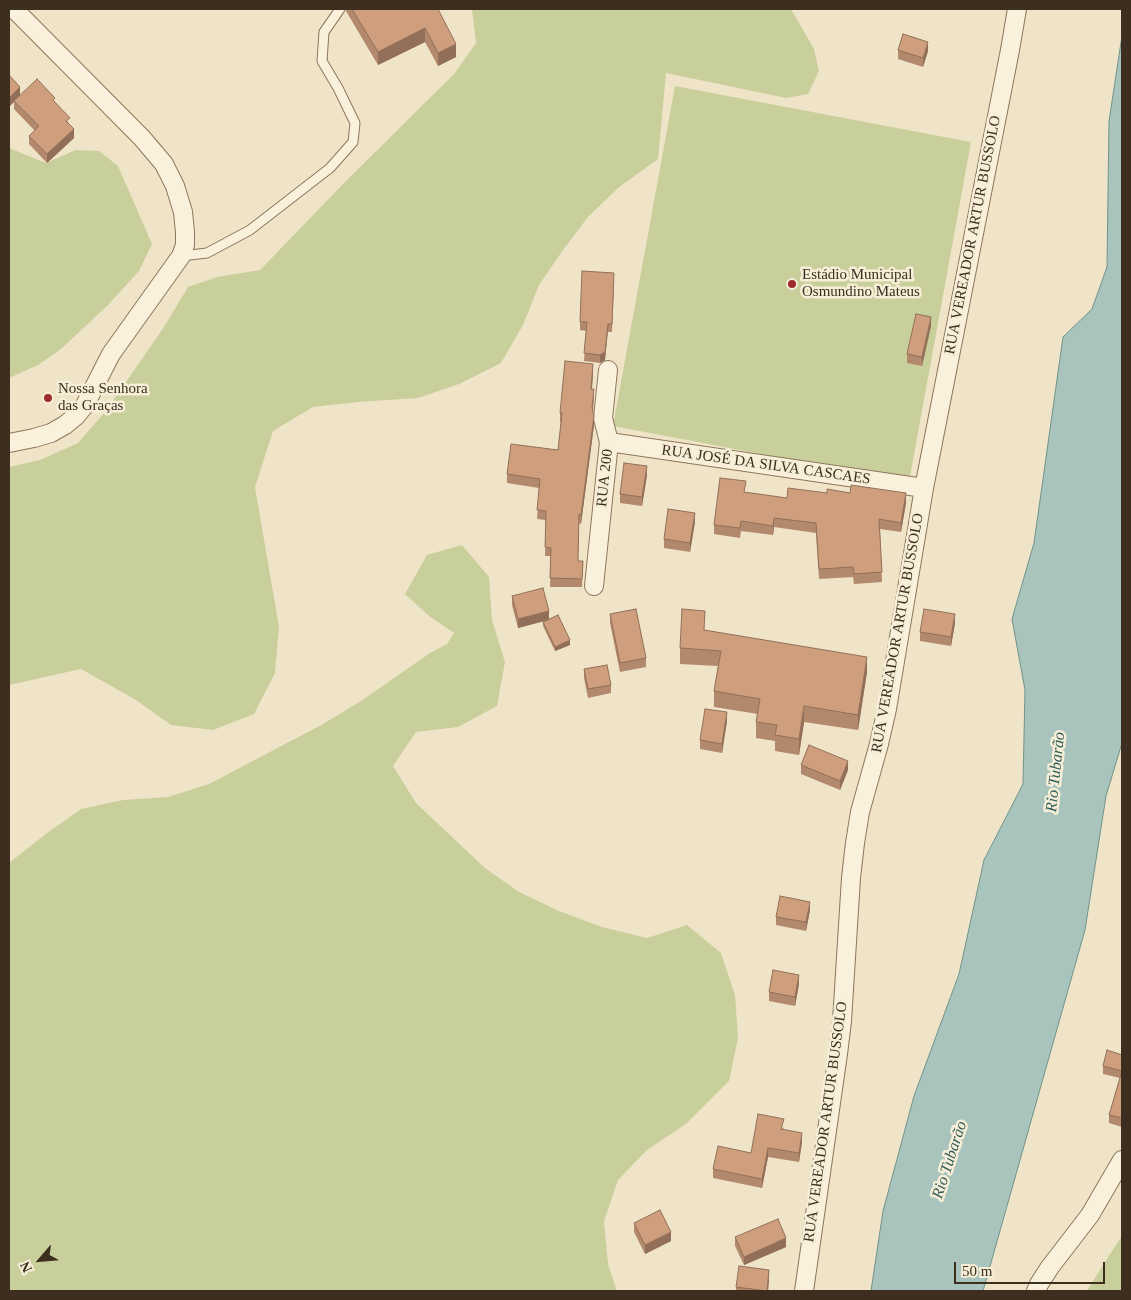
<!DOCTYPE html>
<meta charset="utf-8">
<style>
body{margin:0}
#map{position:relative;width:1131px;height:1300px;overflow:hidden;background:#f0e4c8;font-family:Georgia,serif}
canvas{display:block}
.frame{position:absolute;inset:0;border:10px solid #3d2e20;pointer-events:none}
.north{position:absolute;left:15px;top:1235px;width:50px;height:50px;-webkit-text-stroke:4px #f7eed8;paint-order:stroke;rotate:243deg;font-size:14px;font-weight:700;line-height:20px;text-align:center;color:#3d2e20}
.north::after{content:'';display:block;margin:auto;width:18px;height:22px;background:#3d2e20;clip-path:polygon(50% 0,100% 100%,50% 72%,0 100%)}
.scale{position:absolute;left:954px;top:1262px;width:151px;height:22px;box-sizing:border-box;border:2px solid #3d2e20;border-top:0;padding-left:6px;font-size:15px;line-height:18px;white-space:nowrap;color:#3d2e20;-webkit-text-stroke:4px #f7eed8;paint-order:stroke}
</style>
<div id="map">
<canvas width="1131" height="1300"></canvas>
<div class="frame"></div>
<div class="north">N</div>
<div class="scale">50 m</div>
</div>
<script>
const ctx = document.querySelector('canvas').getContext('2d');
ctx.lineJoin = 'round';
function fill(path, color) {
  ctx.fillStyle = color;
  ctx.fill(path, 'evenodd');
}
function poly(rows) {
  const path = new Path2D();
  for (const r of rows) {
    path.moveTo(r[0], r[1]);
    for (let i = 2; i < r.length; i += 2) path.lineTo(r[i], r[i + 1]);
  }
  return path;
}
function strokePath(path, color, width, dash) {
  ctx.strokeStyle = color;
  ctx.lineWidth = width;
  ctx.lineCap = dash ? 'butt' : 'round';
  ctx.setLineDash(dash || []);
  ctx.stroke(path);
}
function label(font, color, halo, rows, align = 'center') {
  ctx.font = font + ' Georgia,serif';
  ctx.lineWidth = 5;
  ctx.setLineDash([]);
  ctx.textBaseline = 'middle';
  ctx.strokeStyle = halo;
  ctx.fillStyle = color;
  for (const [text, x, y, turn = 0] of rows) {
    ctx.save();
    ctx.translate(x, y);
    ctx.rotate((+turn || 0) * Math.PI / 180);
    ctx.textAlign = isNaN(turn) ? turn : align;
    if (halo) ctx.strokeText(text, 0, 0);
    ctx.fillText(text, 0, 0);
    ctx.restore();
  }
}
fill(poly([
 [472,9,791,9,814,49,819,71,808,94,786,98,666,73,658,159,618,188,588,217,563,250,539,285,523,325,501,363,459,384,418,398,358,402,313,407,273,431,255,487,279,627,275,673,254,714,213,730,171,725,136,700,81,669,9,685,9,467,40,460,78,443,105,412,162,330,188,287,217,277,260,270,345,182,454,74,476,43],
 [675,86,971,142,909,482,613,426],
 [9,148,46,163,76,150,99,151,118,166,152,244,139,271,107,306,61,349,38,365,9,378],
 [462,545,489,577,492,620,505,662,497,706,458,727,416,732,393,766,416,803,485,868,519,892,559,911,602,927,647,938,687,925,721,953,735,995,738,1038,729,1081,686,1124,647,1150,618,1180,604,1221,608,1264,617,1291,9,1291,9,863,47,833,81,809,123,800,168,797,209,784,323,724,361,701,430,653,447,644,454,633,429,616,405,594,427,555],
 [1122,1236,1122,1291,1087,1291,1108,1257]
]), '#c9cf9b');
const water = poly([
 [1122,36,1122,743,1106,796,1085,930,983,1291,871,1291,883,1211,914,1096,959,974,984,860,1023,784,1025,690,1012,619,1034,543,1063,337,1092,309,1107,267,1109,121,1122,36]
]);
fill(water, '#a9c4bc');
strokePath(water, '#6f938a', 1);
const service = poly([
 [181,256,207,253,250,230,330,168,353,142,355,123,338,88,322,61,324,32,340,9]
]);
const minor = poly([
 [609,442,924,488],
 [9,443,34,438,51,433,65,425,76,416,85,405,111,354,181,256,185,245,185,232,183,212,175,186,164,164,142,138,14,9],
 [594,586,609,442,603,418,608,370],
 [804,1291,838,1054,842,1021,851,878,855,843,860,812,879,744,887,709,924,488,1010,50,1017,9],
 [1036,1291,1039,1284,1050,1267,1090,1215,1122,1160]
]);
strokePath(service, '#8d765c', 11);
strokePath(minor, '#8d765c', 20);
strokePath(service, '#faf1dc', 9);
strokePath(minor, '#faf1dc', 18);
fill(poly([
 [346,9,438,9,456,57,438,66,425,42,378,65,346,11],
 [898,50,928,51,923,67,898,59],
 [9,75,20,95,55,103,70,125,74,138,47,163,29,144,29,136,35,131,14,109,14,101,9,107],
 [614,281,612,332,608,332,605,360,600,363,584,361,586,331,580,330,580,322],
 [931,326,922,366,907,363,907,354],
 [593,373,592,389,594,398,593,412,594,425,581,524,579,523,578,561,583,561,582,587,550,587,551,556,545,556,546,520,537,519,539,488,507,483,507,474,558,450,561,422,560,422,560,413],
 [647,475,642,506,620,503,620,494],
 [827,493,906,503,901,532,880,529,882,582,854,584,853,577,819,579,816,533,774,527,773,535,741,531,740,538,714,534,714,525,787,498],
 [695,522,690,552,664,548,664,539],
 [512,596,549,619,570,645,555,651,543,626,543,622,546,620,518,628,512,605],
 [610,614,646,658,646,667,620,672,610,623],
 [955,623,951,646,920,641,920,632],
 [705,630,867,672,858,730,804,722,799,755,775,751,775,741,756,738,756,722,758,714,714,707,714,691,718,666,680,664,680,648],
 [584,669,611,685,611,693,588,698,584,678],
 [727,721,722,753,700,749,700,740],
 [801,765,848,770,840,790,801,774],
 [810,910,806,931,776,925,776,917],
 [799,984,795,1006,769,1001,769,992],
 [1122,1055,1122,1127,1109,1123,1109,1115,1120,1078,1103,1074,1103,1066],
 [784,1127,783,1130,802,1142,799,1162,768,1157,762,1188,713,1178,713,1169,751,1153],
 [634,1223,671,1241,645,1254,634,1232],
 [735,1237,786,1247,744,1265,735,1246],
 [769,1279,768,1291,736,1291,736,1287]
]), '#b2896c');
fill(poly([
 [425,28,425,42,378,65,378,52],
 [928,42,928,51,923,67,923,58],
 [456,44,456,57,438,66,438,53],
 [20,87,20,96,9,107,9,98],
 [74,129,74,138,47,163,47,154],
 [931,317,931,326,922,366,922,357],
 [608,324,605,360,600,363,600,355],
 [593,364,593,373,591,398,591,389],
 [594,416,594,425,581,524,581,515],
 [647,466,647,475,642,506,642,497],
 [906,493,906,503,901,532,901,523],
 [695,513,695,522,690,552,690,543],
 [774,518,774,527,773,535,773,526],
 [549,611,549,620,518,628,518,619],
 [955,614,955,623,951,646,951,637],
 [570,640,570,645,555,651,555,647],
 [867,657,867,672,858,730,858,715],
 [804,706,804,722,799,755,799,739],
 [727,712,727,721,722,753,722,744],
 [848,761,848,770,840,790,840,781],
 [810,902,810,910,806,931,806,922],
 [799,975,799,984,795,1006,795,997],
 [802,1133,802,1142,799,1162,799,1153],
 [768,1148,768,1157,762,1188,762,1179],
 [671,1232,671,1241,645,1254,645,1245],
 [786,1238,786,1247,744,1265,744,1257],
 [769,1270,769,1279,768,1291,767,1291]
]), '#916f58');
const building = poly([
 [352,9,438,9,456,44,438,53,425,28,378,52,352,9],
 [903,34,928,42,923,58,898,50,903,34],
 [9,75,20,87,9,98,9,75],
 [37,79,55,98,53,100,70,118,66,121,74,129,47,154,29,136,39,126,14,101,37,79],
 [582,271,614,273,612,324,608,324,605,352,600,355,584,353,587,322,580,322,582,271],
 [916,314,931,317,922,357,907,354,916,314],
 [565,361,593,364,591,389,594,389,592,408,594,416,581,515,579,514,578,561,583,561,582,579,550,578,551,548,545,547,546,511,537,510,540,479,507,474,511,444,558,450,562,413,560,413,565,361],
 [624,463,647,466,642,497,620,494,624,463],
 [720,478,746,481,744,492,787,498,788,488,827,493,827,489,850,493,851,485,906,493,901,523,879,519,882,572,854,574,853,567,819,569,816,523,774,518,773,526,741,521,740,528,714,525,720,478],
 [668,509,695,513,690,543,664,539,668,509],
 [543,588,549,611,518,619,512,596,543,588],
 [636,609,646,658,620,663,610,614,636,609],
 [682,609,705,611,704,630,867,657,858,715,804,706,799,739,775,735,777,725,756,722,760,699,714,691,721,651,680,648,682,609],
 [924,609,955,614,951,637,920,632,924,609],
 [558,615,570,640,555,647,543,622,558,615],
 [607,665,611,685,588,689,584,669,607,665],
 [705,709,727,712,722,744,700,740,705,709],
 [809,745,848,761,840,781,801,765,809,745],
 [780,896,810,902,806,922,776,917,780,896],
 [773,970,799,975,795,997,769,992,773,970],
 [1107,1050,1122,1055,1122,1118,1109,1115,1122,1071,1103,1066,1107,1050],
 [758,1114,784,1119,781,1129,802,1133,799,1153,768,1148,762,1179,713,1169,718,1146,751,1153,758,1114],
 [660,1210,671,1232,645,1245,634,1223,660,1210],
 [778,1219,786,1238,744,1257,735,1237,778,1219],
 [739,1266,769,1270,767,1291,736,1287,739,1266]
]);
fill(building, '#cf9f7d');
strokePath(building, '#916f58', 1);
for (const [x, y, r, color] of [
 [792,284,5,"#9e2a2b"],
 [48,398,5,"#9e2a2b"]
]) {
  const dot = new Path2D();
  dot.arc(x, y, r, 0, 2 * Math.PI);
  ctx.fillStyle = color;
  ctx.fill(dot);
  strokePath(dot, '#f7eed8', 2);
}
label('15px', '#3d2e20', '#f7eed8', [
 ["RUA VEREADOR ARTUR BUSSOLO",973,235,-79],
 ["RUA JOSÉ DA SILVA CASCAES",766,465,8],
 ["RUA 200",605,478,-84],
 ["RUA VEREADOR ARTUR BUSSOLO",898,633,-80],
 ["RUA VEREADOR ARTUR BUSSOLO",826,1122,-82]
]);
label('15px', '#3d2e20', '#f7eed8', [
 ["Estádio Municipal",802,275],
 ["Osmundino Mateus",802,292],
 ["Nossa Senhora",58,389],
 ["das Graças",58,406]
], 'left');
label('italic 16px', '#2f5d5a', '#f7eed8', [
 ["Rio Tubarão",1056,772,-84],
 ["Rio Tubarão",950,1160,-72]
]);
</script>
